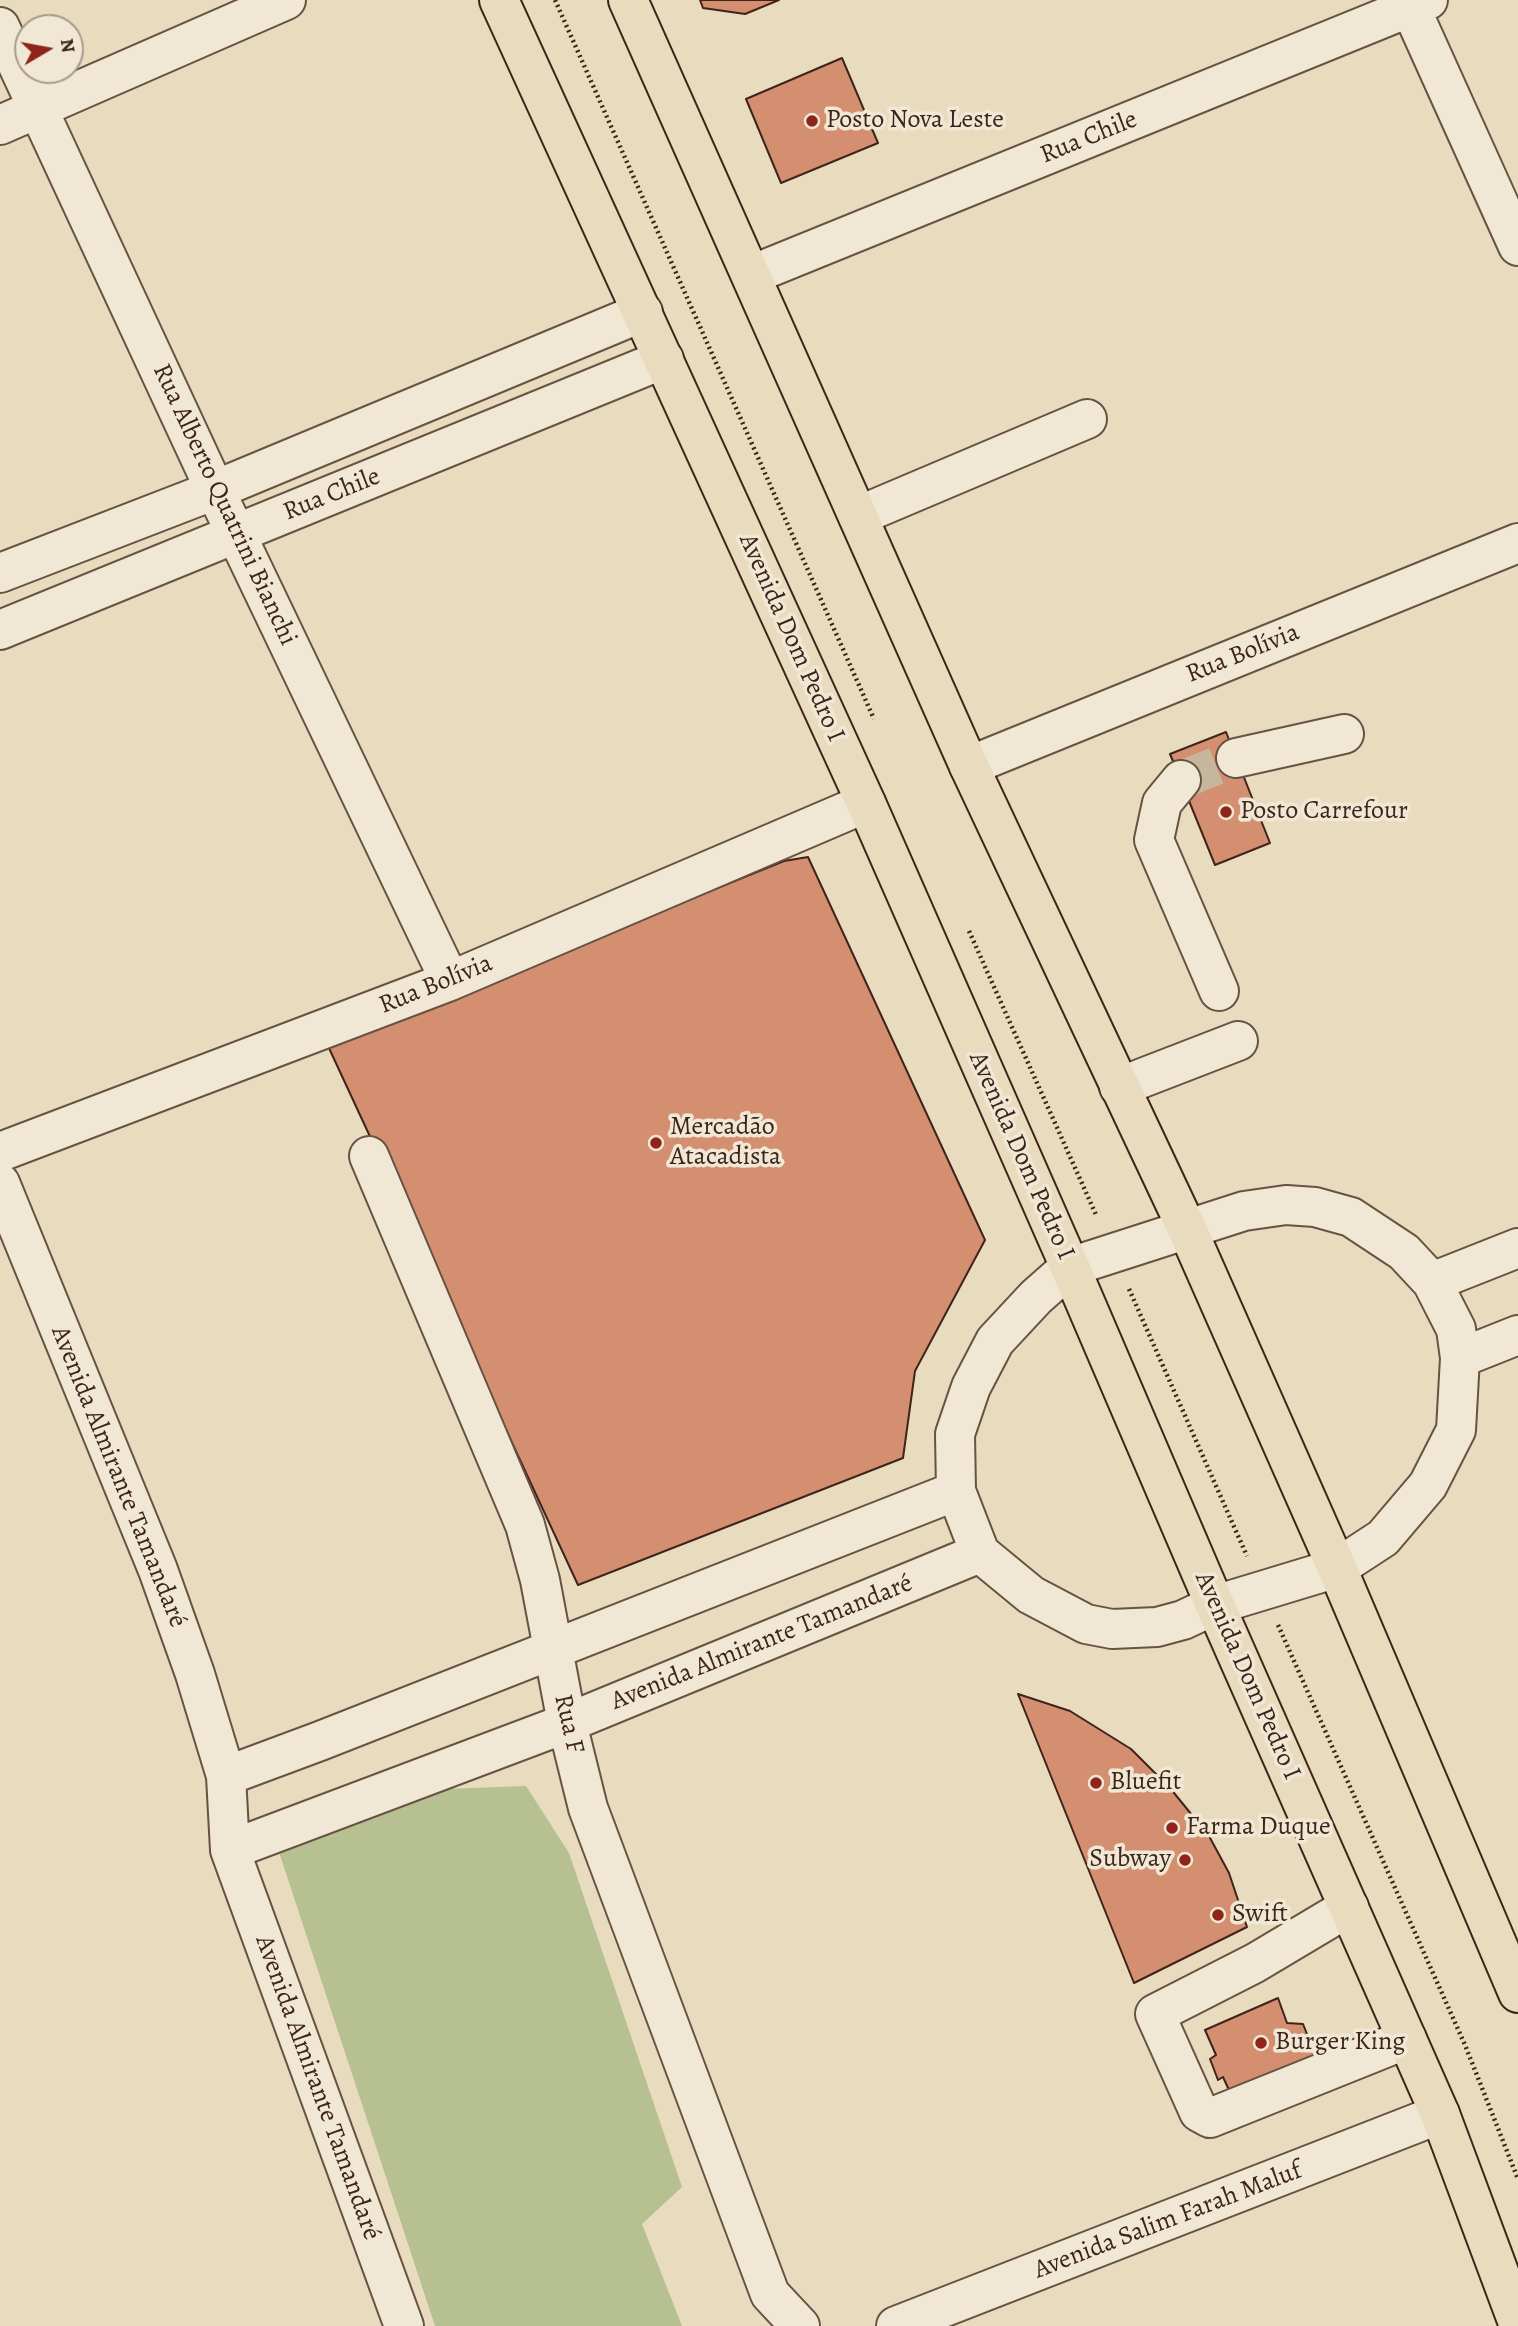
<!DOCTYPE html>
<meta charset="utf-8">
<style>
body{margin:0}
#map{position:relative;width:1518px;height:2326px;overflow:hidden;background:#e8dbbe;font-family:Alegreya,serif}
canvas{display:block}
.north{position:absolute;left:14px;top:14px;width:70px;height:70px;box-sizing:border-box;background:#f0e8d5;border:2px solid #a99a8a;border-radius:50%;rotate:80deg;font-size:19px;font-weight:700;line-height:28px;text-align:center;color:#3e241a}
.north::after{content:'';display:block;margin:auto;width:24px;height:32px;background:#8f2418;clip-path:polygon(50% 0,100% 100%,50% 72%,0 100%)}
</style>
<div id="map">
<canvas width="1518" height="2326"></canvas>
<div class="north">N</div>
</div>
<script>
const ctx = document.querySelector('canvas').getContext('2d');
ctx.lineJoin = 'round';
function fill(path, color) {
  ctx.fillStyle = color;
  ctx.fill(path, 'evenodd');
}
function poly(rows) {
  const path = new Path2D();
  for (const r of rows) {
    path.moveTo(r[0], r[1]);
    for (let i = 2; i < r.length; i += 2) path.lineTo(r[i], r[i + 1]);
  }
  return path;
}
function strokePath(path, color, width, dash) {
  ctx.strokeStyle = color;
  ctx.lineWidth = width;
  ctx.lineCap = dash ? 'butt' : 'round';
  ctx.setLineDash(dash || []);
  ctx.stroke(path);
}
function label(font, color, halo, rows, align = 'center') {
  ctx.font = font + ' Alegreya,serif';
  ctx.lineWidth = 7;
  ctx.setLineDash([]);
  ctx.textBaseline = 'middle';
  ctx.strokeStyle = halo;
  ctx.fillStyle = color;
  for (const [text, x, y, turn = 0] of rows) {
    ctx.save();
    ctx.translate(x, y);
    ctx.rotate((+turn || 0) * Math.PI / 180);
    ctx.textAlign = isNaN(turn) ? turn : align;
    if (halo) ctx.strokeText(text, 0, 0);
    ctx.fillText(text, 0, 0);
    ctx.restore();
  }
}
fill(poly([
 [526,1786,569,1853,682,2187,642,2224,682,2326,435,2326,278,1849,445,1789]
]), '#b6c091');
const building = poly([
 [700,0,779,0,745,14,703,8,700,0],
 [842,58,878,143,781,183,746,99,842,58],
 [1226,732,1270,843,1215,865,1170,754,1226,732],
 [808,857,985,1240,915,1371,903,1458,578,1585,328,1046,784,861,808,857],
 [1018,1694,1070,1711,1131,1749,1170,1788,1209,1836,1229,1873,1247,1927,1134,1983,1018,1694],
 [1278,1998,1287,2023,1303,2024,1319,2064,1234,2101,1223,2077,1218,2080,1210,2059,1216,2055,1205,2030,1278,1998]
]);
fill(building, '#d48f70');
strokePath(building, '#3e241a', 2);
strokePath(poly([
 [1181,780,1236,758]
]), '#c6b69d', 38, [38, 19]);
const minor = poly([
 [1407,0,1518,246],
 [0,27,215,490,450,981],
 [0,125,286,0],
 [751,275,1428,0],
 [858,516,1087,419],
 [0,573,215,490,643,312],
 [0,630,664,359],
 [1236,758,1344,734],
 [969,766,1518,543],
 [1181,780,1162,803,1154,840,1219,991],
 [1119,1087,1238,1041],
 [0,1152,450,981,866,803],
 [369,1156,525,1525,540,1580,567,1723,588,1808,770,2294,800,2326],
 [0,1183,158,1570,195,1674,226,1776,230,1850,404,2326],
 [1286,1205,1315,1207,1351,1217,1404,1252,1432,1282,1456,1329,1460,1358,1456,1430,1428,1485,1383,1538,1337,1568,1215,1605,1183,1620,1157,1627,1112,1629,1086,1624,1031,1595,980,1553,956,1491,955,1434,971,1387,995,1341,1036,1297,1070,1267,1244,1211,1286,1205],
 [1432,1282,1518,1248],
 [1460,1358,1518,1335],
 [226,1776,320,1741,956,1491],
 [230,1850,567,1723,980,1553],
 [1349,1907,1255,1963,1155,2014,1199,2112,1210,2118,1407,2039],
 [896,2326,1440,2114]
]);
const major = poly([
 [499,0,866,803,1070,1267,1215,1605,1440,2114,1518,2323],
 [628,0,969,766,1188,1231,1337,1568,1518,1993]
]);
strokePath(minor, '#685243', 42);
strokePath(major, '#3e241a', 42);
strokePath(poly([
 [555,0,874,719],
 [969,931,1097,1217],
 [1129,1289,1247,1556],
 [1278,1625,1465,2045,1518,2179]
]), '#3e241a', 4.5, [2, 3.5]);
strokePath(minor, '#f0e8d5', 38);
strokePath(major, '#e8dbbe', 38);
for (const [x, y, r, color] of [
 [812,121,7,"#8f2418"],
 [1226,812,7,"#8f2418"],
 [656,1143,7,"#8f2418"],
 [1096,1783,7,"#8f2418"],
 [1172,1828,7,"#8f2418"],
 [1185,1860,7,"#8f2418"],
 [1218,1915,7,"#8f2418"],
 [1261,2043,7,"#8f2418"]
]) {
  const dot = new Path2D();
  dot.arc(x, y, r, 0, 2 * Math.PI);
  ctx.fillStyle = color;
  ctx.fill(dot);
  strokePath(dot, '#f0e8d5', 2.5);
}
label('26px', '#3e241a', '#f0e8d5', [
 ["Posto Nova Leste",826,121],
 ["Posto Carrefour",1240,812],
 ["Mercadão",670,1128],
 ["Atacadista",670,1158],
 ["Bluefit",1110,1783],
 ["Farma Duque",1186,1828],
 ["Subway",1171,1860,"right"],
 ["Swift",1232,1915],
 ["Burger King",1275,2043]
], 'left');
label('26px', '#3e241a', '#f0e8d5', [
 ["Rua Chile",1089,138,-22],
 ["Rua Chile",332,495,-22],
 ["Rua Alberto Quatrini Bianchi",224,505,65],
 ["Avenida Dom Pedro I",791,638,66],
 ["Rua Bolívia",1243,654,-22],
 ["Rua Bolívia",436,985,-22],
 ["Avenida Dom Pedro I",1021,1156,66],
 ["Avenida Almirante Tamandaré",118,1477,68],
 ["Avenida Almirante Tamandaré",762,1643,-22],
 ["Avenida Dom Pedro I",1247,1676,66],
 ["Rua F",568,1724,77],
 ["Avenida Almirante Tamandaré",317,2088,70],
 ["Avenida Salim Farah Maluf",1168,2221,-21]
]);
</script>
